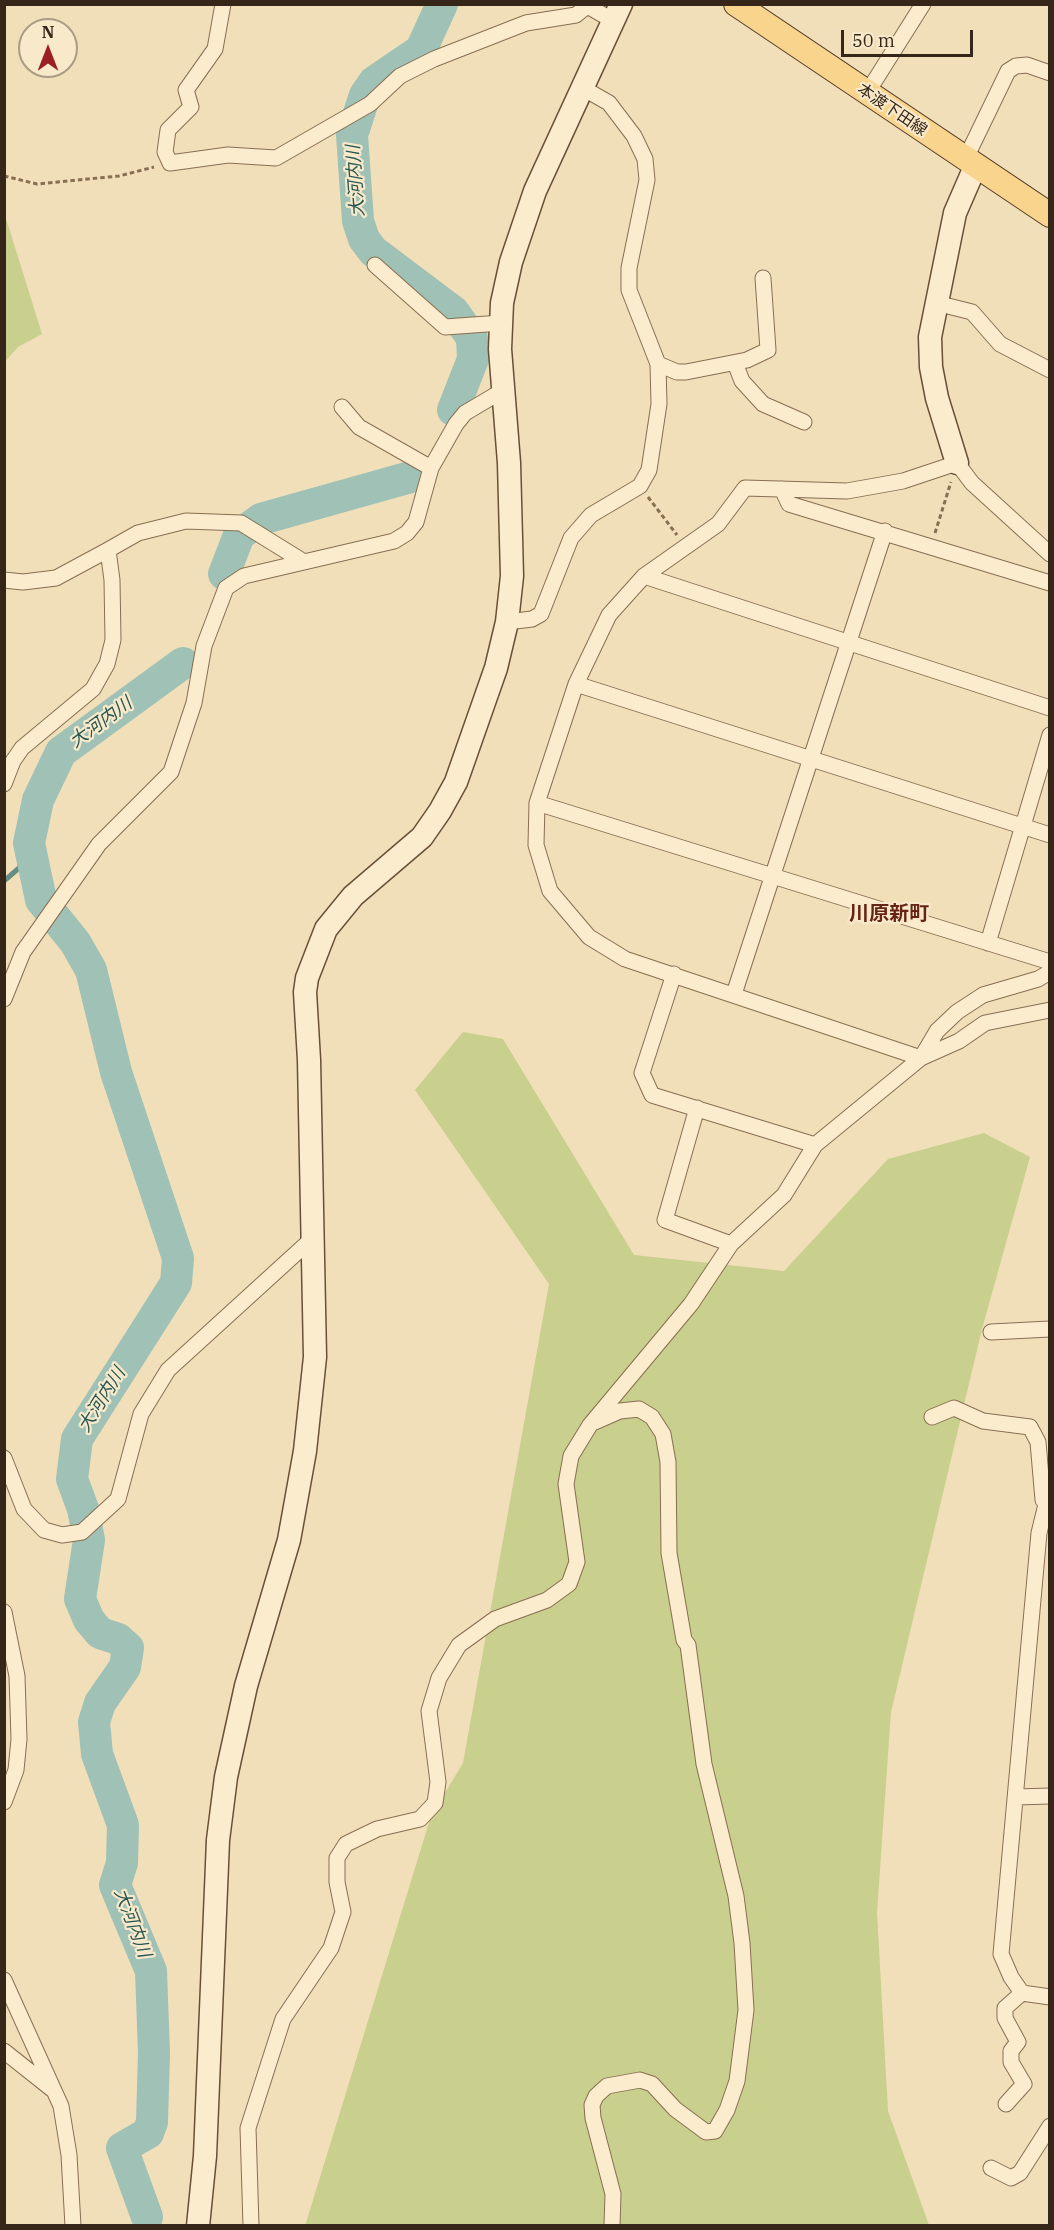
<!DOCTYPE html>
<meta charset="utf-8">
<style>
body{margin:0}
#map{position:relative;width:1054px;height:2230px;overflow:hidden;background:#f1dfba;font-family:"IBM Plex Serif",serif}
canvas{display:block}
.frame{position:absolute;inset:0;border:6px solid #362619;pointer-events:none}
.north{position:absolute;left:18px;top:18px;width:60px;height:60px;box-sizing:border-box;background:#f8e9ca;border:2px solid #aa9b83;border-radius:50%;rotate:0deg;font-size:16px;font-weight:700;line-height:24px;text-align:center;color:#362619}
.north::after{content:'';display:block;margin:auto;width:21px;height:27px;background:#9b1f23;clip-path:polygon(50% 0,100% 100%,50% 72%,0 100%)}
.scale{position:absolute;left:841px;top:30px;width:132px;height:27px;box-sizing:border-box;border:3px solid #362619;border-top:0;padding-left:8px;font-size:18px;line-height:21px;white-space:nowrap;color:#362619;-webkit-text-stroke:4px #f8e9ca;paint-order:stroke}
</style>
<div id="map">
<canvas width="1054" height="2230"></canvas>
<div class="frame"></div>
<div class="north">N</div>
<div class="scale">50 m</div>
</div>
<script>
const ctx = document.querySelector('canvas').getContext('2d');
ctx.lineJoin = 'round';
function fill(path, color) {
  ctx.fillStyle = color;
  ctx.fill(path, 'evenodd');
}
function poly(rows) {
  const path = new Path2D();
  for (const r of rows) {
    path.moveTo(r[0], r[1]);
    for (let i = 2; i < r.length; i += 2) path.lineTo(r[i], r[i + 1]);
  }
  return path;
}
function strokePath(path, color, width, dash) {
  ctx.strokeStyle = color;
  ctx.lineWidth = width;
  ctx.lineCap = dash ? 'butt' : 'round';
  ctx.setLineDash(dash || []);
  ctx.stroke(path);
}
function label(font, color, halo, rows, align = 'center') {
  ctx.font = font + ' "IBM Plex Serif","Noto Sans JP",serif';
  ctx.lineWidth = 4.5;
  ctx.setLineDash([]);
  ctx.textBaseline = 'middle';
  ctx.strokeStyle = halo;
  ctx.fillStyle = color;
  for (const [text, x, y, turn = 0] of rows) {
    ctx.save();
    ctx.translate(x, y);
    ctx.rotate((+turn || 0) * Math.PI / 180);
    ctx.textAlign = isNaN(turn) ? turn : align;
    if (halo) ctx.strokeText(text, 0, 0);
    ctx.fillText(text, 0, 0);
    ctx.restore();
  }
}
fill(poly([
 [5,215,42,334,18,347,5,362],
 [463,1032,503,1039,634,1255,784,1271,888,1159,984,1133,1030,1157,982,1329,891,1712,877,1912,888,2111,929,2225,305,2226,431,1816,463,1763,549,1284,415,1090]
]), '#c9cf8d');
strokePath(poly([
 [4,881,19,868,29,843]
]), '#668e83', 5);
strokePath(poly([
 [442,4,421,50,374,82,365,95,352,135,358,221,364,239,373,251,454,312,472,338,473,359,453,410],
 [224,574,239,535,261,519,414,476],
 [147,2217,122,2148,148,2133,152,2122,154,2053,151,1971,115,1885,122,1863,123,1825,97,1754,94,1722,100,1703,125,1667,128,1648,118,1639,100,1633,89,1620,80,1599,89,1540,83,1509,72,1479,77,1439,176,1283,178,1258,116,1072,91,970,75,942,41,900,29,843,38,800,61,752,183,663]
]), '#9fc1b6', 32);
const street = poly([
 [223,4,215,49,186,90,191,107,168,130,165,152,170,163,228,155,276,158,370,104,400,76,434,59,526,23,576,15,587,6],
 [584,4,612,20],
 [867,93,923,4],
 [965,160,1008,71,1016,66,1027,65,1050,73],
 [375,265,445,327,501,323],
 [936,303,972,312,1000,344,1050,370],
 [735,363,742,381,763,404,804,422],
 [658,364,677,372,686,372,747,360,768,350,763,278],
 [342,407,359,427,431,468],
 [782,489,789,504,1050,583],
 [644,576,1050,708],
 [4,580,23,582,56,578,108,550],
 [507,622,532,619,541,614,571,538,591,515,640,486,649,470,659,404,658,364,629,290,629,268,647,180,645,159,634,136,609,103,581,87],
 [576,684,1050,835],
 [4,784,13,761,22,748,93,689,107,664,113,640,112,580,108,550,138,533,186,521,241,523,304,562],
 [537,803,1050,962],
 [988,943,1050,735],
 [674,974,642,1073,652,1095,815,1145,921,1058,959,1041,985,1023,1050,1010],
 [734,994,885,531],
 [4,999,23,952,99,844,171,772,194,703,204,646,226,588,244,576,394,541,407,533,416,522,431,468,456,424,465,413,502,391],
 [921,1058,625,959,589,937,550,891,536,845,537,803,576,684,609,615,644,576,718,524,745,488,847,491,903,481,957,463,972,483,1050,554],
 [921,1058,937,1031,957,1012,983,995,1038,979,1050,972],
 [697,1108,665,1220,731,1244],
 [991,1332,1050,1329],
 [932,1417,954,1408,983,1421,1030,1427,1038,1442,1043,1500],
 [595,1422,620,1411,639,1409,652,1417,663,1434,668,1462,669,1553,684,1640,688,1645,704,1764,736,1896,742,1943,746,2010,737,2081,727,2110,715,2131,706,2132,675,2109,652,2084,640,2080,607,2086,596,2096,592,2105,593,2118,613,2194,612,2226],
 [4,1458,24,1509,44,1530,62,1535,82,1532,118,1499,141,1414,168,1370,314,1237],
 [1050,1488,1039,1533,1001,1954,1011,1977,1022,1993,1050,1997],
 [4,1612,17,1676,19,1739,16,1770,4,1802],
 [1016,1797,1050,1796],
 [4,1980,61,2106,69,2155,73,2226],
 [4,2051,53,2090],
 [1006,2104,1024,2084,1011,2062,1011,2051,1018,2042,1005,2018,1005,2008,1022,1993],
 [991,2168,1011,2178,1020,2173,1050,2126],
 [251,2226,248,2128,283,2019,331,1948,343,1912,337,1882,337,1858,346,1844,377,1829,420,1819,435,1803,438,1782,429,1711,439,1678,459,1645,495,1619,547,1600,569,1584,577,1562,566,1484,571,1456,590,1425,691,1304,731,1244,784,1195,815,1145]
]);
const secondary = poly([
 [957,463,937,398,931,367,930,337,955,213,975,167],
 [198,2226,205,2156,218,1840,226,1777,246,1686,289,1540,305,1451,315,1357,309,1060,305,992,307,978,326,929,353,896,422,837,440,811,456,782,496,668,507,622,512,576,509,463,500,349,502,303,511,262,535,191,621,4]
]);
const primary = poly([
 [736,4,1050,215]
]);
strokePath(street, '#886e53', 17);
strokePath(secondary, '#694f37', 25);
strokePath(primary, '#553c28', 26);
strokePath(poly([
 [4,176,37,184,119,176,154,167],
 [648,497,677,535],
 [935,533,951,482]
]), '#886e53', 3, [4.5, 3]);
strokePath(street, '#fbeccd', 15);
strokePath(secondary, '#fbeccd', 22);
strokePath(primary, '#f8d48d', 24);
label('16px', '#362619', '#f8e9ca', [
 ["本渡下田線",892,110,34]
]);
label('italic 18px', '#275753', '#f8e9ca', [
 ["大河内川",356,181,-94],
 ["大河内川",101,723,-36],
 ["大河内川",102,1400,-58],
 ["大河内川",132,1923,69]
]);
label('bold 20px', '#652416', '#f8e9ca', [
 ["川原新町",889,914]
]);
</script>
